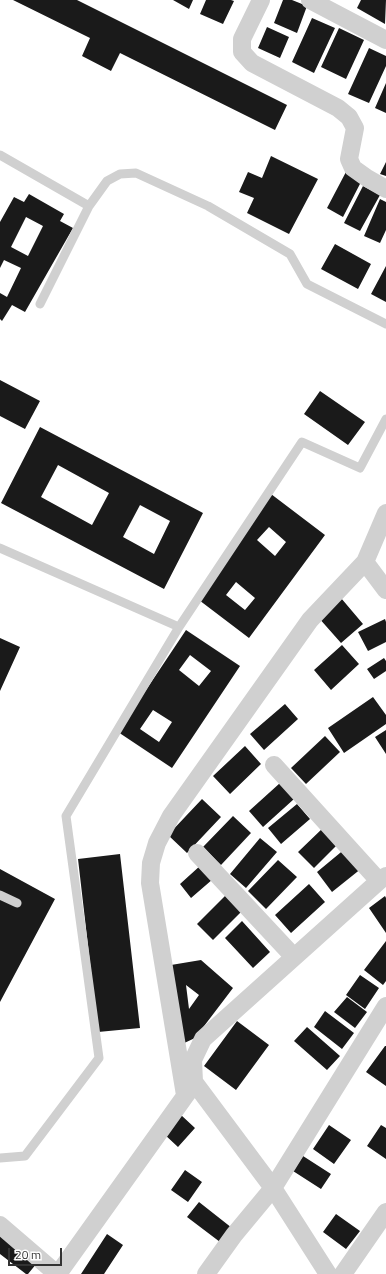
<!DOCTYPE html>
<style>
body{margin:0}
#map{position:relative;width:386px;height:1274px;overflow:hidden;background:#fff;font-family:"Titillium Web",sans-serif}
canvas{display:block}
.scale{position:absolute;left:8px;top:1248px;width:54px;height:18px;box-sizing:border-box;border:2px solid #333;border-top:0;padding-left:5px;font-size:12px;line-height:14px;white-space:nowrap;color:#333;-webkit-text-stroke:3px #fff;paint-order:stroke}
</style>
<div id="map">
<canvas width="386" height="1274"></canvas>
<div class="scale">20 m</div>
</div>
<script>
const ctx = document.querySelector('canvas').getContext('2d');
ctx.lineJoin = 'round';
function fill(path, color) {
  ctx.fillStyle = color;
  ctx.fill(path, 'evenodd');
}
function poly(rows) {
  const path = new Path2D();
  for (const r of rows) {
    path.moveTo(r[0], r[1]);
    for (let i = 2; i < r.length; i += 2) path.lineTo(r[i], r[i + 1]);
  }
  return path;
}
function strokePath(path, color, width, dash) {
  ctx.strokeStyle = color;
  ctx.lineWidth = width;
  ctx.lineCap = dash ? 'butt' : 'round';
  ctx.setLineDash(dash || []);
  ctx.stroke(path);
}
fill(poly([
 [13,0,77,0,287,105,275,130,120,53,111,71,82,56,90,38],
 [173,0,193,0,189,9],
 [206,0,231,0,234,1,223,24,200,14],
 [283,0,292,0,307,6,297,33,274,23],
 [361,0,386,0,385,24,357,8],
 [312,18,335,28,314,73,292,62],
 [267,27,289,37,280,58,258,48],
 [339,28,364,40,346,79,321,67],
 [369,48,386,56,386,66,369,103,348,94],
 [386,83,386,113,375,108],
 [271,156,318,179,289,234,247,213,254,198,239,192,248,172,262,178],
 [386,162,386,176,380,174],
 [347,170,363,178,343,217,327,208],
 [363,186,380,195,360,231,344,223],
 [29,194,64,214,60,221,73,228,25,312,12,305,2,321,0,319,0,293,7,297,21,268,4,260,0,268,0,222,14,197,24,202],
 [26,217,43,226,28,256,11,247],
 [380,199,386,202,386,230,380,243,364,236],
 [335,244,371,264,358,289,321,269],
 [386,266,386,302,371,294],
 [0,380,40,401,25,429,0,416],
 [320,391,365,422,348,445,304,414],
 [40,427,203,513,164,589,1,503],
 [58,465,109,493,92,525,41,497],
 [140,505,170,521,154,554,123,537],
 [271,494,325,535,249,638,195,597],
 [269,527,286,542,275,556,257,540],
 [236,582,255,598,245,610,226,595],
 [341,598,363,624,341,643,318,617],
 [385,619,386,622,386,642,368,651,358,632],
 [186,630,240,666,172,768,118,732],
 [190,655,211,671,199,686,179,670],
 [153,710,172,722,159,742,140,729],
 [0,638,20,647,0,691],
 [342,645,359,664,331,690,314,670],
 [384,658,386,661,386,671,374,679,367,669],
 [373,697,386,715,386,724,344,753,328,728],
 [285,704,298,719,264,750,250,734],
 [386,730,386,754,375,737],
 [325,736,340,752,306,784,291,768],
 [245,746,261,764,230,794,213,776],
 [280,783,294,799,263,827,249,811],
 [202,799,221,817,187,853,168,835],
 [297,804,310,819,281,844,268,828],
 [233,816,251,833,221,865,203,847],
 [324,827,339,843,314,868,298,852],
 [260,838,277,852,246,888,230,874],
 [346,848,362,868,332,892,317,872],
 [120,854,140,1028,98,1032,78,859],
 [278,860,297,877,266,909,248,891],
 [201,865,213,879,191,898,180,884],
 [0,869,55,899,0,1002],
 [309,884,325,902,291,933,275,915],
 [226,895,242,911,213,940,197,924],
 [385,896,386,898,386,933,369,908],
 [242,921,270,952,253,968,225,938],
 [386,941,386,981,383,985,364,970],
 [201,960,233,988,195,1038,180,1045,171,965],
 [186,985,199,995,189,1009],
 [360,975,379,988,365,1009,346,995],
 [347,997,367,1012,355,1028,334,1012],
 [325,1011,354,1033,342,1049,314,1027],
 [237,1021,269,1045,236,1090,204,1066],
 [307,1027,340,1056,327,1070,294,1041],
 [385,1046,386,1046,386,1086,366,1072],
 [181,1115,195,1128,178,1147,164,1134],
 [329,1125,351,1140,334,1164,313,1149],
 [381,1125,386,1128,386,1159,367,1146],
 [303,1156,331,1174,321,1189,293,1171],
 [185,1170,202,1182,188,1202,171,1190],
 [199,1202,232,1228,220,1242,187,1217],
 [336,1214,360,1231,346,1249,323,1232],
 [0,1234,37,1263,28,1274,26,1274,0,1254],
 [107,1234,123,1245,104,1274,81,1274]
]), '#1a1a1a');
strokePath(poly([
 [0,155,89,206,107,181,120,174,136,173,208,206,290,254,307,284,386,324],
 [40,304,89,206],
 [0,548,179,627],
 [0,895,17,903],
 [0,1158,25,1156,99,1058,66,816,179,627,302,442,360,468,386,419]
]), '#d0d0d0', 9);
strokePath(poly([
 [261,0,242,39,242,52,252,63,338,108,349,117,355,128,349,159,353,168,367,178,386,189],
 [310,0,386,40],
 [386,513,365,562,386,590],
 [274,765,379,881],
 [197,853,294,957],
 [185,1095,150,883,151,863,157,843,171,816,310,620,365,562],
 [0,1225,57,1274],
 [58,1274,193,1085],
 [206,1274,234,1235,273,1188,386,1006],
 [328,1274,273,1188,194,1082,193,1060,203,1039,379,881,386,876],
 [343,1274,386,1212]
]), '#d0d0d0', 18);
</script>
